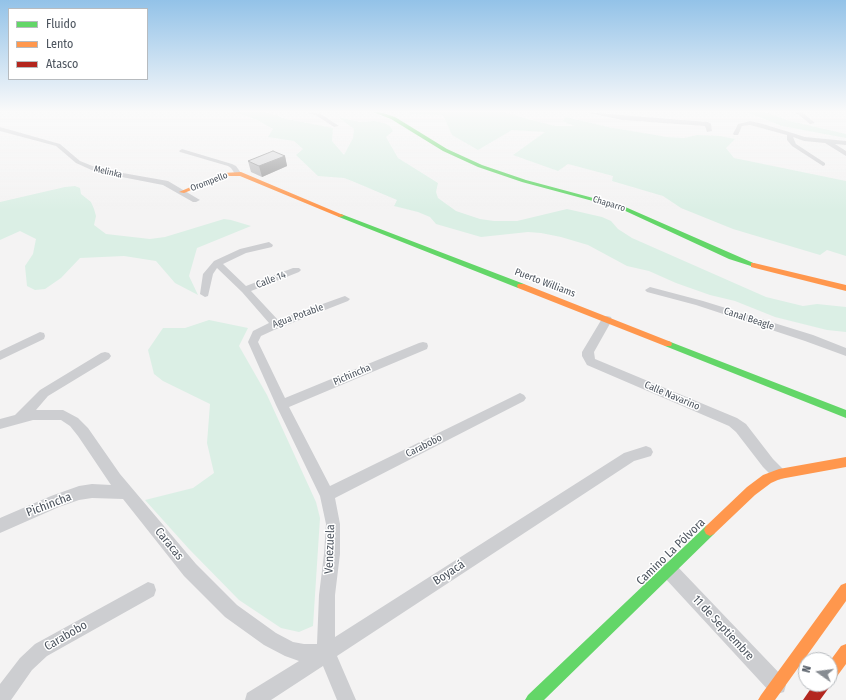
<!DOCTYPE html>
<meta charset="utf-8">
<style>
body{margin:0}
#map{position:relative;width:846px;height:700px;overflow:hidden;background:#f4f3f3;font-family:"Fira Sans Condensed",sans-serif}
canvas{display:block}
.legend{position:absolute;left:8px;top:8px;width:140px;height:72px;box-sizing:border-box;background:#fff;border:1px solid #b7bbbf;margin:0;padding:5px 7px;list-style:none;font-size:12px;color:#4c545e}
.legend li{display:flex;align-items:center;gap:8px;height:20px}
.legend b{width:20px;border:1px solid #b7bbbf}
.north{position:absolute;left:798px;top:652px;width:40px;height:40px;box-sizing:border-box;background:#fff;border:1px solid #b7bbbf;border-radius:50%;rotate:284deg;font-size:11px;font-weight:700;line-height:16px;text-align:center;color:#4c545e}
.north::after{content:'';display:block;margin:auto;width:14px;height:18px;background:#878c92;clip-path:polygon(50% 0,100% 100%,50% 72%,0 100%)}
</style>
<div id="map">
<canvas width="846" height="700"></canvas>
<ul class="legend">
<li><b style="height:5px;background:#63d668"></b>Fluido</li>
<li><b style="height:5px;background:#ff974d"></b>Lento</li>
<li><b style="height:5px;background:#b3261e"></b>Atasco</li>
</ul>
<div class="north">N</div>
</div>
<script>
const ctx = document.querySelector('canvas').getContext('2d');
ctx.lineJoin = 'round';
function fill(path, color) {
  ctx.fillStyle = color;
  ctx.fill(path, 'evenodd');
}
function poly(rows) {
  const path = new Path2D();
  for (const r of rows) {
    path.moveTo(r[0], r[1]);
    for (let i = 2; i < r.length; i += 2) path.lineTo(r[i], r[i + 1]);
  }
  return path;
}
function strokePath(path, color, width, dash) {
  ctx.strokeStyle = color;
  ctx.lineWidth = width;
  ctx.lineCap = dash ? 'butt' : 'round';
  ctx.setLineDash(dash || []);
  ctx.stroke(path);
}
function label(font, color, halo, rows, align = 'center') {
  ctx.font = font + ' "Fira Sans Condensed",sans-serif';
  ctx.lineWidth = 3;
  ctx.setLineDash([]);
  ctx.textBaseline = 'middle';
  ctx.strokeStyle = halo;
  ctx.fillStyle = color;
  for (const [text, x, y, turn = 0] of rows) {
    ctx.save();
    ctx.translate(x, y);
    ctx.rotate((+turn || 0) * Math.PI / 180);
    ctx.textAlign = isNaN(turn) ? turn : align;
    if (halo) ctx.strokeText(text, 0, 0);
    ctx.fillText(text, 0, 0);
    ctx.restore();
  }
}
fill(poly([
 [235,112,264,112,277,115,282,118,333,128,332,141,344,155,353,138,354,129,338,117,360,122,375,121,384,123,390,126,393,131,386,137,398,158,438,183,436,192,438,198,456,211,480,219,494,221,517,221,567,209,602,217,611,221,618,229,632,238,766,297,803,306,817,304,846,307,846,332,827,330,775,317,735,301,710,295,676,283,649,271,627,266,588,245,561,237,541,233,528,232,481,237,436,224,430,217,418,212,394,206,397,200,352,181,344,178,318,176,296,155,303,149,294,141,268,137,273,129,257,120],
 [408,112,502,112,555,126,574,126,562,121,566,117,608,127,667,137,684,138,697,135,720,136,735,139,726,148,734,158,846,181,846,256,827,250,820,255,733,229,681,208,663,196,612,181,613,176,568,164,558,171,513,155,545,132,512,130,478,150,452,135,443,115,413,114],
 [746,112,765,112,790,121,846,134,846,138,782,126],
 [75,186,80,188,81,194,91,202,94,209,96,216,94,225,106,234,150,239,165,237,224,219,231,220,251,226,197,248,189,276,198,295,175,283,156,261,124,256,80,258,61,278,45,289,35,290,27,286,25,266,33,254,36,239,20,231,0,240,0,202,65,187],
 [209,320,248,328,239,346,267,395,316,502,320,518,313,626,299,632,281,628,239,600,189,549,145,500,193,488,214,473,207,443,210,404,163,381,154,374,148,350,163,328,185,328]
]), '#dbefe5');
fill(poly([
 [307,112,321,114,339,126,334,127,317,116,307,112],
 [584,112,708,122,711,124,712,131,707,132,705,126,622,120,584,112],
 [795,112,802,112,815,123,810,124,795,112],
 [750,121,763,124,805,137,846,141,846,145,835,144,846,151,846,156,825,143,804,141,793,137,796,144,825,163,825,165,823,166,792,146,787,140,787,135,750,125,742,126,738,135,734,135,733,134,738,124,750,121],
 [0,127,60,144,80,161,100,169,168,181,200,200,196,202,193,202,163,185,96,172,76,163,56,146,0,131,0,127],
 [182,149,232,164,236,166,241,173,235,174,231,168,228,166,180,152,179,151,182,149],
 [269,242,273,245,272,247,246,253,223,264,246,286,293,268,299,268,301,270,299,272,251,291,278,320,342,297,345,296,350,299,348,301,274,330,261,336,258,342,285,398,419,343,423,342,427,343,428,346,427,349,289,407,330,486,516,395,520,393,524,395,526,398,524,401,335,498,340,524,340,554,335,595,335,637,624,453,646,446,651,448,653,452,651,456,634,461,337,656,356,700,337,700,323,666,271,700,245,700,247,693,299,661,285,656,264,645,225,617,184,576,123,499,92,498,79,500,59,507,0,533,0,518,51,496,79,486,92,484,111,485,78,436,70,426,61,420,33,420,0,429,0,419,15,415,40,390,101,353,105,352,109,353,111,356,109,359,48,396,36,410,63,410,78,418,88,428,120,474,196,564,237,605,276,633,293,642,304,644,317,644,319,595,324,554,326,524,320,496,276,405,248,342,253,331,269,323,242,292,217,268,213,274,208,296,205,297,200,294,203,274,214,261,240,249,269,242],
 [650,287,703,301,813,335,846,348,846,356,805,341,696,305,647,292,645,290,650,287],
 [607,316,611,317,612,320,594,352,595,359,737,418,746,424,773,459,784,470,786,474,784,478,779,480,774,478,763,467,736,432,729,426,587,365,582,356,582,352,603,317,607,316],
 [40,332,44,333,45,336,44,339,0,360,0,351,40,332],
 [669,562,675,564,784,678,786,685,784,692,777,694,770,692,663,576,661,570,663,564,669,562],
 [148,582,154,584,156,590,154,596,47,656,32,670,11,700,0,700,0,684,20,658,35,644,148,582]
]), '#cdced1');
fill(poly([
 [373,112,380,112,395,117,447,149,482,165,526,180,623,206,758,265,754,267,729,259,619,208,522,182,478,167,443,151,391,119,373,112],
 [341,214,524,284,525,286,521,288,518,288,339,217,338,216,341,214],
 [668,341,846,410,846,418,665,346,664,344,665,342,668,341],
 [710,524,714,526,716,530,714,534,544,700,525,700,528,695,706,526,710,524]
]), '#63d668');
fill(poly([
 [241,172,343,215,344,216,339,217,240,176,226,176,184,193,179,192,223,173,241,172],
 [751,263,754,263,846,285,846,291,751,267,751,263],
 [518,284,524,284,671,342,672,344,671,346,665,346,518,288,517,286,518,284],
 [846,457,846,467,780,479,771,483,755,495,714,534,710,536,706,534,704,530,706,526,747,487,763,475,779,469,846,457],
 [846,583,846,601,775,700,758,700,761,695,841,585,846,583],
 [846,644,846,664,835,679,830,681,830,661,841,646,846,644]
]), '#ff974d');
fill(poly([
 [830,683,831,684,828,689,820,700,803,700,814,684,830,684,830,683]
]), '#b3261e');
fill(poly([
 [285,156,287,166,262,177,251,172,248,161]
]), '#bbbbbd');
fill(poly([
 [285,156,287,166,262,177,259,166]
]), '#99999a');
const building = poly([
 [273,151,285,156,259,166,248,161,273,151]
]);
fill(building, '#dadadc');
strokePath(building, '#99999a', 1);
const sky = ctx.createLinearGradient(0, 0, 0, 210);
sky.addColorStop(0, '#93c2e8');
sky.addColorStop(0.53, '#fafafa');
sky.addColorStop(1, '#fafafa00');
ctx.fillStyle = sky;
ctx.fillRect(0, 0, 846, 210);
label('9px', '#4c545e', '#fff', [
 ["Melinka",108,172,13],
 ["Orompello",209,182,-21],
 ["Chaparro",609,204,17]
]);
label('10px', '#4c545e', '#fff', [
 ["Calle 14",271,280,-21],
 ["Puerto Williams",545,283,21],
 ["Agua Potable",298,316,-20],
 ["Canal Beagle",749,319,18],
 ["Pichincha",352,375,-23],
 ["Calle Navarino",672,396,23],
 ["Carabobo",424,446,-27]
]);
label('12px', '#4c545e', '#fff', [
 ["Pichincha",49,505,-21],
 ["Caracas",169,544,51],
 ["Venezuela",330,549,-88],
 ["Camino La Pólvora",671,552,-44],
 ["Boyacá",449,573,-33],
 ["11 de Septiembre",723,628,47],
 ["Carabobo",66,636,-30]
]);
</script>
